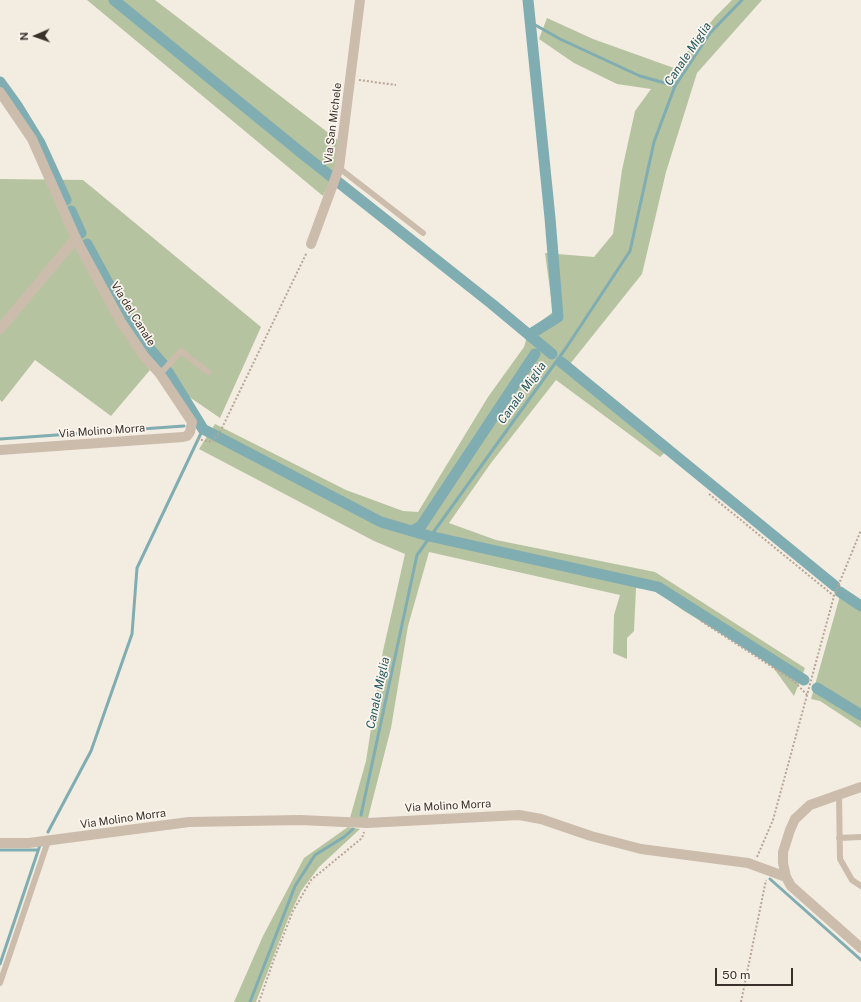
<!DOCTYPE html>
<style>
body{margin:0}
#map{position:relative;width:861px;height:1002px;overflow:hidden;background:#f3ece1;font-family:"Public Sans",sans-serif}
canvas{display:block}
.north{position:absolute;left:16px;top:16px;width:40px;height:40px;-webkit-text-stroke:3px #fbf5ee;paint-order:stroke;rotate:268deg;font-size:11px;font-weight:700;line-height:16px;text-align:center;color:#3a312b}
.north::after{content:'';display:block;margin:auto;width:14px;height:18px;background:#3a312b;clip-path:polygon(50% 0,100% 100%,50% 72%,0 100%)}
.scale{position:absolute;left:715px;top:968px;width:78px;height:18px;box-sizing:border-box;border:2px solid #3a312b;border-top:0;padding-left:5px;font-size:12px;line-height:14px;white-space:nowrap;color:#3a312b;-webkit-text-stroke:3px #fbf5ee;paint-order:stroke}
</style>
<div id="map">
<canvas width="861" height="1002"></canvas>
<div class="north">N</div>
<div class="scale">50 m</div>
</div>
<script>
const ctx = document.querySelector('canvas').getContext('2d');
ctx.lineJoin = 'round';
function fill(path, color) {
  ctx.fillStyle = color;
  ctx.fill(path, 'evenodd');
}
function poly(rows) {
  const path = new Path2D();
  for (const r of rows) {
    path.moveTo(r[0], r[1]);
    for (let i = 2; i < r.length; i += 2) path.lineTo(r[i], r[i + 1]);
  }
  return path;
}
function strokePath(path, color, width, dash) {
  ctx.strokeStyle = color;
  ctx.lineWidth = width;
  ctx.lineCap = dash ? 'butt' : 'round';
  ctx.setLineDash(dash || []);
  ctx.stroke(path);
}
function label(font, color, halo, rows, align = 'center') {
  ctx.font = font + ' "Public Sans",sans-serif';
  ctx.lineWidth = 3.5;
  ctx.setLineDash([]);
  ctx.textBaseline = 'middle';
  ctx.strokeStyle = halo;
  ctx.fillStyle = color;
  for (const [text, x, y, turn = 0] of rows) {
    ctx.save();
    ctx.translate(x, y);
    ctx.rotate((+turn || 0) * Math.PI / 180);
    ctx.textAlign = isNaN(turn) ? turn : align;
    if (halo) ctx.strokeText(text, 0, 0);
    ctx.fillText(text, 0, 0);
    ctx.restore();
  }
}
fill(poly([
 [87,0,155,0,339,141,337,166,323,196],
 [732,0,762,0,697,73,666,172,642,274,570,364,672,446,660,457,556,380,491,463,449,523,496,540,655,572,805,668,794,696,769,662,684,611,655,590,636,588,634,631,627,638,627,659,613,653,614,615,620,595,429,552,408,626,391,728,368,818,350,818,366,761,383,651,405,554,374,541,199,449,215,424,346,490,403,511,418,512,488,397,524,347,529,330,553,312,545,253,594,257,613,234,622,170,635,111,651,89,617,84,574,63,539,39,547,18,593,39,674,68,715,17],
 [0,179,83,180,261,327,220,418,150,370,111,416,35,360,2,402,0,400],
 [840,596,861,610,861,728,820,701,811,699],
 [348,827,360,829,319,867,301,891,288,919,256,1002,234,1002,263,936,304,858]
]), '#b6c3a0');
strokePath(poly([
 [530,22,560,39,640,76,675,86],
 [0,439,184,426],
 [361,815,417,555,566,348,630,251,654,142,675,86,710,33,742,0],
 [48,832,91,751,132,634,137,568,203,429],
 [0,850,38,850],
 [770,879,861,960],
 [0,964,40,845],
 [250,1002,295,886,315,855,344,837,353,829]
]), '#80adb1', 3);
strokePath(poly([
 [114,0,304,155,492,304,552,354],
 [528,0,550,218,558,317,529,335],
 [0,82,18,107,40,143,66,200],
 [71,211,81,233],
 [87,244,132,327],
 [137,334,163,364],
 [561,362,835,586],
 [168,372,203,429,381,522,429,536,658,587,804,680],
 [412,531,421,526,535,354],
 [840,592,861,606],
 [817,688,861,715]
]), '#80adb1', 11);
strokePath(poly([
 [359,80,396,85],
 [197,439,212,442,221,430,307,252],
 [709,494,834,596],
 [701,621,794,681,807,695],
 [757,857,773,820,834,596,861,530],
 [259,1002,274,959,293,911,311,880,362,838,364,832],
 [741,1002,766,880]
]), '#b8a696', 2, [2, 2]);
strokePath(poly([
 [339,168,423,233],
 [160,374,181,351,208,372],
 [839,795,840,859,852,880,861,886],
 [839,838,861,837],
 [0,983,48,841]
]), '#ccbcac', 6);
strokePath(poly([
 [0,92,32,139,78,243,121,322,144,356,160,374,192,422,190,432,187,436,183,437,0,450],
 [311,244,339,168,360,0],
 [0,329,76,238],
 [861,787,810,805,795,819,790,830,783,852,783,863,786,877,791,886,861,948],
 [0,843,29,843,189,822,300,820,367,823,519,815,541,819,591,836,641,849,748,863,786,877]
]), '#ccbcac', 10);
label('11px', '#3a312b', '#fbf5ee', [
 ["Via San Michele",333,123,-83],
 ["Via del Canale",133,314,58],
 ["Via Molino Morra",102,431,-4],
 ["Via Molino Morra",448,806,-3],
 ["Via Molino Morra",123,819,-8]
]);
label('italic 12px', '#20565c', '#fbf5ee', [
 ["Canale Miglia",688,54,-56],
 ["Canale Miglia",522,393,-54],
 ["Canale Miglia",378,693,-78]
]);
</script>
